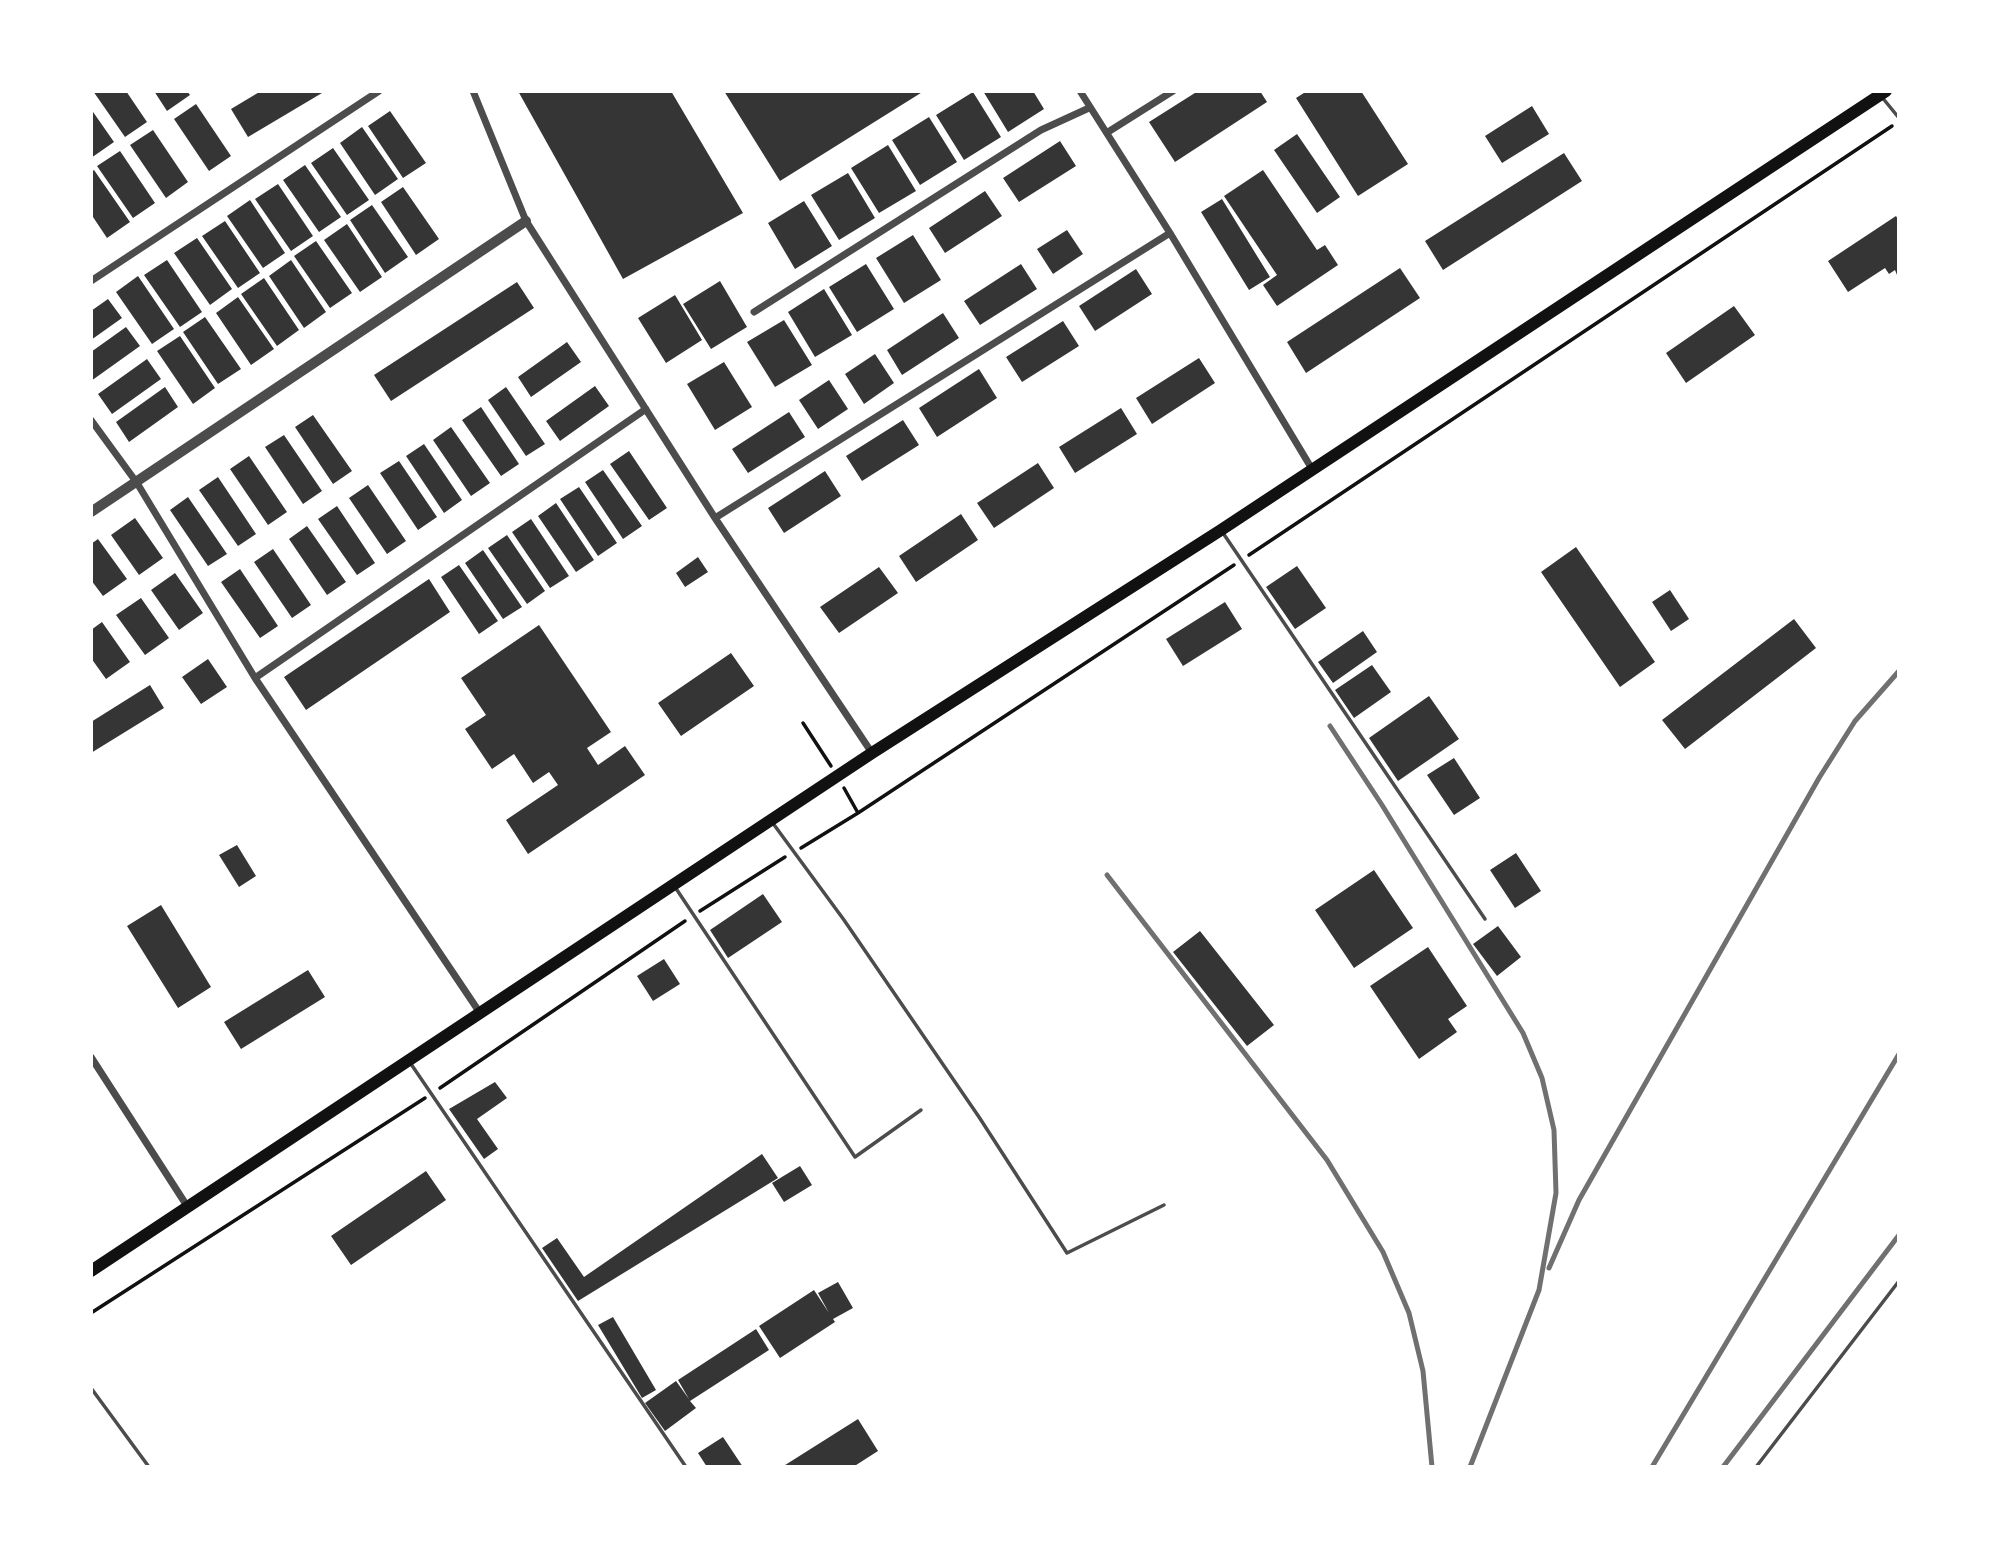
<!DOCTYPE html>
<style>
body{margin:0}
#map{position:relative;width:1990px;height:1558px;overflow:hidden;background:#fff;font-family:"Open Sans",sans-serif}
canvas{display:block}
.frame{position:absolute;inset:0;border:93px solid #fff;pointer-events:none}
</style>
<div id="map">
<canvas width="1990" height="1558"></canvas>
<div class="frame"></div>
</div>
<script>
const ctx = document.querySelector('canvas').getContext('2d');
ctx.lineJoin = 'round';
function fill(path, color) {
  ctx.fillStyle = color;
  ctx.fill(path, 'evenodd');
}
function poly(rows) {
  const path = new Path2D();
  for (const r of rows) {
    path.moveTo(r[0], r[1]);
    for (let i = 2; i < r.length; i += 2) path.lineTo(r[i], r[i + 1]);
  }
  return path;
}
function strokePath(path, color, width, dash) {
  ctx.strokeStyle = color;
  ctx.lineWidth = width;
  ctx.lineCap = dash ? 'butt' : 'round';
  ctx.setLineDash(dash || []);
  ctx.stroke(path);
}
fill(poly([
 [93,91,126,91,147,122,125,137],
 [154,91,187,91,190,95,167,111],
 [261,91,321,91,322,93,248,137,231,109],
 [518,91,671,91,743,213,623,279],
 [724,91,924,91,780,181],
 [983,91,1033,91,1044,109,1008,132],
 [1198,91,1260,91,1267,102,1175,162,1149,122],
 [1307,91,1361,91,1408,164,1358,196,1296,98],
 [973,92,1001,137,964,160,936,115],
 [196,104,231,156,209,171,174,119],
 [1532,106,1549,134,1502,163,1485,136],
 [91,109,114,142,91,158],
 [390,111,426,163,403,178,368,126],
 [929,117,957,162,920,185,892,140],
 [362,127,398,179,375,195,340,143],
 [153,130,188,182,166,198,130,145],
 [1297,134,1340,197,1317,213,1274,150],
 [1060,141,1076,166,1019,202,1003,178],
 [888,145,916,191,879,213,851,168],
 [333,148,369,200,347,215,311,163],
 [120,151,155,203,133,218,97,166],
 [1564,153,1582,181,1443,270,1425,241],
 [305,165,341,217,319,232,283,180],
 [94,170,130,222,107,238,91,214,91,172],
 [1263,170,1317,250,1325,245,1338,265,1277,306,1263,285,1277,275,1224,196],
 [848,173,875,218,839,240,811,195],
 [278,184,313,236,291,251,255,199],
 [403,187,439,239,416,255,381,202],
 [985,191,1002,216,945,253,929,228],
 [1222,199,1270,277,1249,290,1201,212],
 [250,200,285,253,263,268,227,216],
 [804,201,832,246,795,269,768,223],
 [372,205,408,257,385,273,350,220],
 [1896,216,1899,221,1899,280,1895,270,1889,274,1885,268,1848,292,1828,261],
 [225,221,260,273,238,288,202,236],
 [347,224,382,277,360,292,324,240],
 [1067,230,1083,254,1053,274,1037,249],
 [913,235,941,280,904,303,876,258],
 [197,238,232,289,210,305,174,253],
 [316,241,352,293,330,308,294,256],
 [167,260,202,312,180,327,144,275],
 [291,260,326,312,304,328,269,276],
 [866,264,894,309,857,332,829,287],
 [1021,264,1037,289,980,325,964,301],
 [1400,268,1420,298,1306,373,1287,342],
 [1136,269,1152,294,1095,331,1079,306],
 [138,276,174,329,152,344,116,292],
 [264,278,299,330,277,346,241,294],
 [720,281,747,327,711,349,683,304],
 [517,282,534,308,391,401,374,375],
 [824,289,852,335,815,357,788,312],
 [675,295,702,340,666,363,638,318],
 [238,297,274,349,251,365,216,313],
 [108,299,122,318,91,340,91,311],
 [1734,306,1755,335,1686,383,1666,353],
 [943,313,959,338,902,375,887,350],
 [205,317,241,369,218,384,183,332],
 [784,320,812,365,775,387,747,342],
 [1063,321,1079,346,1022,382,1006,357],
 [126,327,140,346,91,381,91,352],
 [180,336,215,388,193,404,157,351],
 [567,342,581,362,531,397,518,377],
 [875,354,894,383,864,404,845,374],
 [1199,358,1215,383,1152,424,1136,398],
 [147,359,161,379,112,414,98,394],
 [724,362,752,407,715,430,687,384],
 [979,369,997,398,937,437,919,408],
 [829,380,848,409,818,429,799,400],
 [595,386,609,406,560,441,546,421],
 [165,387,178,407,129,442,116,422],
 [506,387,545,444,526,456,488,400],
 [481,407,519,464,501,476,462,420],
 [1121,408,1137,434,1075,473,1059,447],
 [789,412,805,437,748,473,732,449],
 [313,415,352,471,333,484,295,427],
 [903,420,919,445,862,481,846,456],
 [451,427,490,483,471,496,433,440],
 [284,435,322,491,303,504,265,447],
 [424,444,462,500,444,513,406,456],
 [629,451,667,508,649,520,610,464],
 [249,456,287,512,268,525,230,469],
 [399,461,437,517,418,530,380,473],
 [1038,463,1054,488,994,528,977,503],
 [603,470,642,526,623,539,585,482],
 [825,471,841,496,784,533,768,508],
 [218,477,256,534,238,546,199,490],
 [368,485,406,541,387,554,349,498],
 [579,487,617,543,598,556,560,499],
 [188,497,227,554,208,566,170,510],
 [556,503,594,560,576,572,538,516],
 [337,506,375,563,357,575,318,519],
 [961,514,978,540,916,582,899,556],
 [135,518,163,558,139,575,111,535],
 [531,519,569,576,550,588,512,532],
 [307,526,346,582,327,595,289,539],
 [507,535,545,591,527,604,488,548],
 [98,539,127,579,103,596,91,580,91,544],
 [1576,547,1655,662,1620,687,1541,572],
 [273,549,311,605,292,618,254,562],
 [483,550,522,607,503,619,465,563],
 [698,557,708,572,685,587,676,573],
 [459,565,498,621,479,634,441,577],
 [1297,566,1326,608,1295,629,1266,587],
 [879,567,898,593,839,633,820,607],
 [240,569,278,626,260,638,221,582],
 [175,573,203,613,179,630,151,590],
 [429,579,450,612,306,710,284,677],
 [1670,590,1689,619,1671,631,1652,602],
 [141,598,169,638,145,655,116,615],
 [1225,602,1242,629,1183,666,1166,639],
 [1794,619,1816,648,1685,749,1662,720],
 [102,622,130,662,106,679,91,658,91,630],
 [539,625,611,732,587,748,598,765,625,746,645,775,528,854,506,820,558,785,549,772,533,783,514,754,492,769,465,729,486,715,461,678],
 [1363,631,1377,652,1333,683,1318,662],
 [731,653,754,686,681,736,658,703],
 [208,659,227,687,201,704,182,677],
 [1372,665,1391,692,1354,718,1335,690],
 [150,685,164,708,91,753,91,722],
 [1429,696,1459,739,1398,781,1369,738],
 [1454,758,1480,798,1454,815,1427,775],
 [237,845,256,876,239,887,219,855],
 [1516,853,1541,891,1515,908,1490,870],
 [1374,870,1413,928,1354,968,1315,910],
 [763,894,782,922,728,958,710,930],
 [161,905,211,987,178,1008,127,926],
 [1498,926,1521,957,1497,976,1473,944],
 [1200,931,1274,1025,1247,1046,1173,952],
 [1428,947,1467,1006,1448,1019,1457,1032,1419,1059,1370,986],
 [664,959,680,984,653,1001,637,976],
 [308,970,325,997,241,1049,224,1022],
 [495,1082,507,1098,477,1119,498,1149,484,1159,449,1109],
 [762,1154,778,1178,578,1301,542,1248,557,1238,584,1277],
 [800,1166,812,1185,784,1202,772,1183],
 [426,1171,446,1200,351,1265,331,1236],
 [838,1282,853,1308,833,1319,835,1322,780,1358,759,1326,814,1290,829,1313,818,1293],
 [613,1317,656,1390,642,1398,598,1325],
 [756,1329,769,1350,690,1401,696,1408,665,1431,645,1403,676,1381,689,1399,678,1380],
 [858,1419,878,1451,853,1467,782,1467],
 [723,1437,743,1467,707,1467,698,1453]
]), '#353535');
strokePath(poly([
 [1249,555,1892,126],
 [803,723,831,766],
 [844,788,858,813],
 [801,848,858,813,1234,565],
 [700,911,785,857],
 [440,1088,685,921],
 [91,1313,425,1098]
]), '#111', 3.5);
strokePath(poly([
 [1881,96,1899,118],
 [1223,533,1485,919],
 [772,822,844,920,979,1117,1067,1253,1164,1205],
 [675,887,855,1157,921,1110],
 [411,1064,686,1467],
 [91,1388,149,1467],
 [1756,1467,1899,1281]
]), '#4c4c4c', 3.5);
strokePath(poly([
 [473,91,526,221,715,518,872,753],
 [1080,91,1170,233,1312,469],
 [1108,132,1173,91],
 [91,281,379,91],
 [754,312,1041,130,1089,108],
 [91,420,137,483,255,678,480,1013],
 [715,518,1170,233],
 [255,678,646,409],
 [91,1057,187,1206]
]), '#4c4c4c', 7);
strokePath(poly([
 [91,512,526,221]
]), '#4c4c4c', 10);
strokePath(poly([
 [91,1271,872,753,1221,530,1886,91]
]), '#111', 12);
strokePath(poly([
 [1330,726,1382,805,1523,1033,1542,1078,1554,1130,1556,1193,1539,1290,1470,1467],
 [1107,875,1327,1160,1383,1252,1409,1313,1423,1371,1432,1467],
 [1549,1268,1579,1200,1819,778,1855,721,1899,671],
 [1652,1467,1899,1054],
 [1723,1467,1899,1235]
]), '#707070', 5);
</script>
